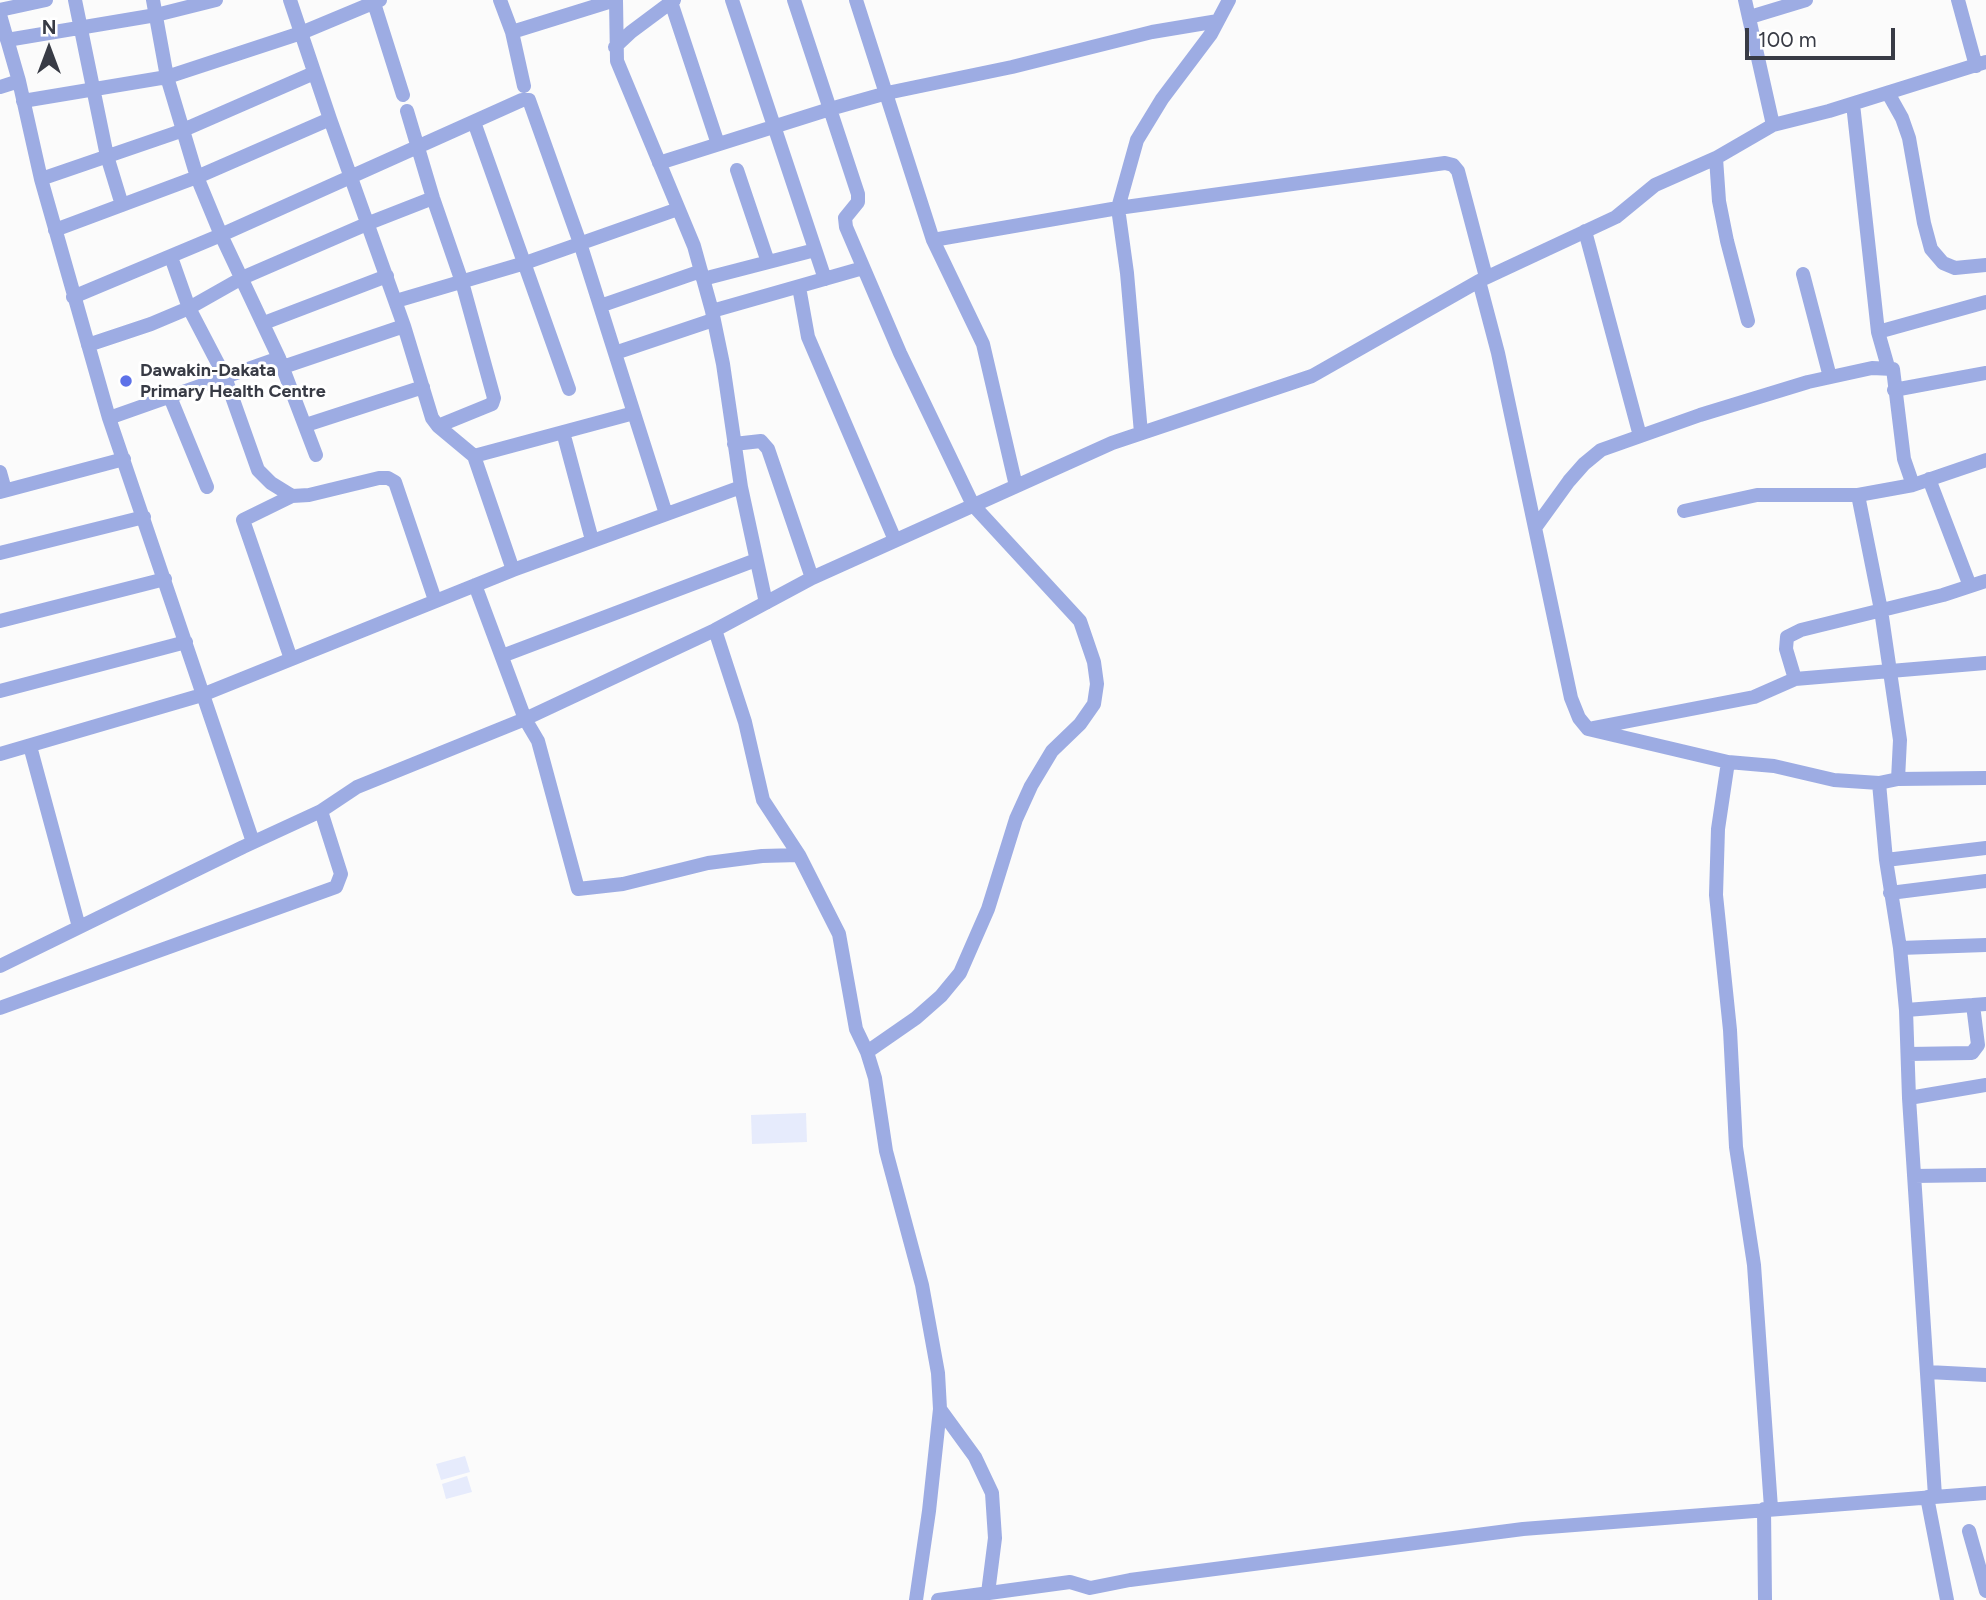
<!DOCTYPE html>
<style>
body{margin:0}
#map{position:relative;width:1986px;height:1600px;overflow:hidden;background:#fbfbfb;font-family:Figtree,sans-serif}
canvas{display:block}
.north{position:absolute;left:14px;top:14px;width:70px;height:70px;-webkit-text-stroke:5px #fff;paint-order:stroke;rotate:0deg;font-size:19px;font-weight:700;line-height:28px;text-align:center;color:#383b45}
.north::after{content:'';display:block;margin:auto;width:24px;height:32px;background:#383b45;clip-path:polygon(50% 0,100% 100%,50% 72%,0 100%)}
.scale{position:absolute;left:1745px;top:28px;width:150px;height:32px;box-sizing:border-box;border:4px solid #383b45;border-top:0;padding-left:9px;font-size:21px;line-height:24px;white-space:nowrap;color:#383b45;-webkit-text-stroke:5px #fff;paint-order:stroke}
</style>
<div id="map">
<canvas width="1986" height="1600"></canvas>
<div class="north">N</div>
<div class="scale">100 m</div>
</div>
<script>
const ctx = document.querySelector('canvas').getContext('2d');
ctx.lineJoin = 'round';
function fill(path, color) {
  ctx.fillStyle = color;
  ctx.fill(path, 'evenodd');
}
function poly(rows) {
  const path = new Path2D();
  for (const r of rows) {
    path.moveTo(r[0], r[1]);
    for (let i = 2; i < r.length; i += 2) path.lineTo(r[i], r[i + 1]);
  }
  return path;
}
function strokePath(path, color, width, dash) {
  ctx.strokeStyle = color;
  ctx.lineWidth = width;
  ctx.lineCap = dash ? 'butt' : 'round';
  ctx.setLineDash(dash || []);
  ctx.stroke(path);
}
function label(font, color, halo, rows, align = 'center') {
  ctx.font = font + ' Figtree,sans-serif';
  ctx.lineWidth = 6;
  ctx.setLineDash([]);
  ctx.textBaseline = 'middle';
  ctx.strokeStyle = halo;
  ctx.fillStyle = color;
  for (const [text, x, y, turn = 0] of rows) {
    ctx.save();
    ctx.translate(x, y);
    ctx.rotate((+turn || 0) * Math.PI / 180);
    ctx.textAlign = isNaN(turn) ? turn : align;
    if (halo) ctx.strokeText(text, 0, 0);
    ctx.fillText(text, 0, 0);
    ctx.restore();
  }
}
fill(poly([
 [806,1113,807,1142,752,1144,751,1115],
 [465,1456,470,1472,441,1480,436,1464],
 [467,1476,472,1492,446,1499,442,1484]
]), '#e6ebfc');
strokePath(poly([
 [75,0,107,156,122,205],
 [153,0,167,77,197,177,221,235,279,358,316,455],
 [290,0,330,119,404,326,432,418,438,426,474,456,513,570],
 [373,0,403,95],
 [500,0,512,32,524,86],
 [616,0,617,61,694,246,712,311,723,364,741,487,766,603],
 [732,0,825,279],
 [794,0,858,194,858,202,845,218,846,227,900,353,973,505,1080,621,1094,662,1097,684,1094,704,1080,724,1052,751,1031,786,1016,819,988,909,960,973,941,996,916,1018,867,1052],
 [856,0,933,240,983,344,1016,486],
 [1745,0,1773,125],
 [1958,0,1976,66],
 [671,2,718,144],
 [0,10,46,0],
 [0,15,19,81,41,179,109,418,253,842],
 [1750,17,1806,0],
 [512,32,615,0],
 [7,40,156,15,216,0],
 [615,47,631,32,674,0],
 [0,87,19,81],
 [1888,93,1902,118,1909,138,1924,223,1931,249,1943,263,1955,268,1986,265],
 [23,101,167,77,301,33,380,0],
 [1853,104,1878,332,1888,367],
 [407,111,433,198,462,282,494,398,492,404,438,426],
 [474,122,569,389],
 [1716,158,1719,201,1727,241,1748,321],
 [659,163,830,109,887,93,1012,67,1152,32,1218,21],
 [737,170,768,262],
 [41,179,181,131,314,73],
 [55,230,197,177,330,119],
 [1585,231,1640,436],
 [933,240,1118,208,1445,163,1453,165,1458,171,1486,277],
 [171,257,189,308,225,377,258,470,271,483,292,496,309,495,379,478,388,478,395,482,435,600],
 [1803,274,1830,377],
 [703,279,815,250],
 [1479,281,1498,353,1571,698,1579,718,1588,729,1728,762,1774,766,1834,780,1879,783,1898,779,1986,778],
 [799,287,808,337,895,540],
 [73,297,221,235,522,100,529,100,580,243,666,514],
 [396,301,525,263,678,209],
 [600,306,701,271],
 [712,311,863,268],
 [264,323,387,276],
 [1878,332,1986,302],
 [88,345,151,324,189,308,242,278,369,223,433,198],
 [615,353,713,320],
 [283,367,404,326],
 [1894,390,1986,373],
 [170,397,207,487],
 [109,418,279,358],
 [306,425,423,387],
 [563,432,592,540],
 [1141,433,1127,273,1118,208,1137,140,1162,99,1211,34,1229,0],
 [734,444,761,441,768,449,812,578],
 [474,456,634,413],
 [0,472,5,490],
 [1929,479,1970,586],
 [0,492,124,459],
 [1858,495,1881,610,1900,740,1898,779],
 [1684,511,1757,495,1858,495,1913,485,1986,460],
 [1535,528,1569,481,1584,464,1601,450,1700,415,1808,382,1872,368,1893,369,1904,459,1913,485],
 [0,553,144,517],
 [475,585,525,719,538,741,578,889,623,884,708,863,762,856,799,855],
 [0,621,165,579],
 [715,630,745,722,763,800,799,855,839,934,856,1029,867,1052,875,1078,886,1151,922,1285,938,1373,940,1409,929,1511,916,1600],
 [502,656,756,560],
 [291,659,243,520,292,496],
 [1795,679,1986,663],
 [0,691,186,642],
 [1593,728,1754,697,1795,679,1786,649,1787,637,1801,630,1943,595,1986,581],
 [30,746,79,927],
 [0,754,202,695,513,570,741,487],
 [1728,762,1718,829,1716,895,1730,1030,1736,1147,1754,1265,1771,1508],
 [1879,783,1886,860,1900,948,1906,1010,1909,1098,1935,1496],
 [1886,860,1986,848],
 [1890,893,1986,881],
 [1900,948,1986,945],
 [0,966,243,847,321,811,357,787,525,719,715,630,812,578,1112,443,1312,376,1479,281,1616,217,1655,185,1716,158,1773,125,1829,111,1986,62],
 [0,1008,336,887,341,874,321,811],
 [1906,1010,1986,1004],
 [1908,1054,1972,1053,1978,1045,1973,1005],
 [1909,1098,1986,1085],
 [1914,1176,1986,1175],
 [1928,1372,1986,1375],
 [940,1409,975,1457,992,1493,995,1538,988,1593],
 [1927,1497,1947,1600],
 [1764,1509,1765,1600],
 [1969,1531,1986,1591],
 [938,1600,1070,1582,1090,1588,1130,1580,1523,1529,1986,1493]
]), '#9dace3', 14);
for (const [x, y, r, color] of [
 [126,381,7,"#5d71e8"]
]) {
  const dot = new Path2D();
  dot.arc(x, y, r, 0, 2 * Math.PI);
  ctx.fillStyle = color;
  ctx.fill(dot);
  strokePath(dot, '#fff', 2.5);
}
label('bold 18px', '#383b45', '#fff', [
 ["Dawakin-Dakata",140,371],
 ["Primary Health Centre",140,392]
], 'left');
</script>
